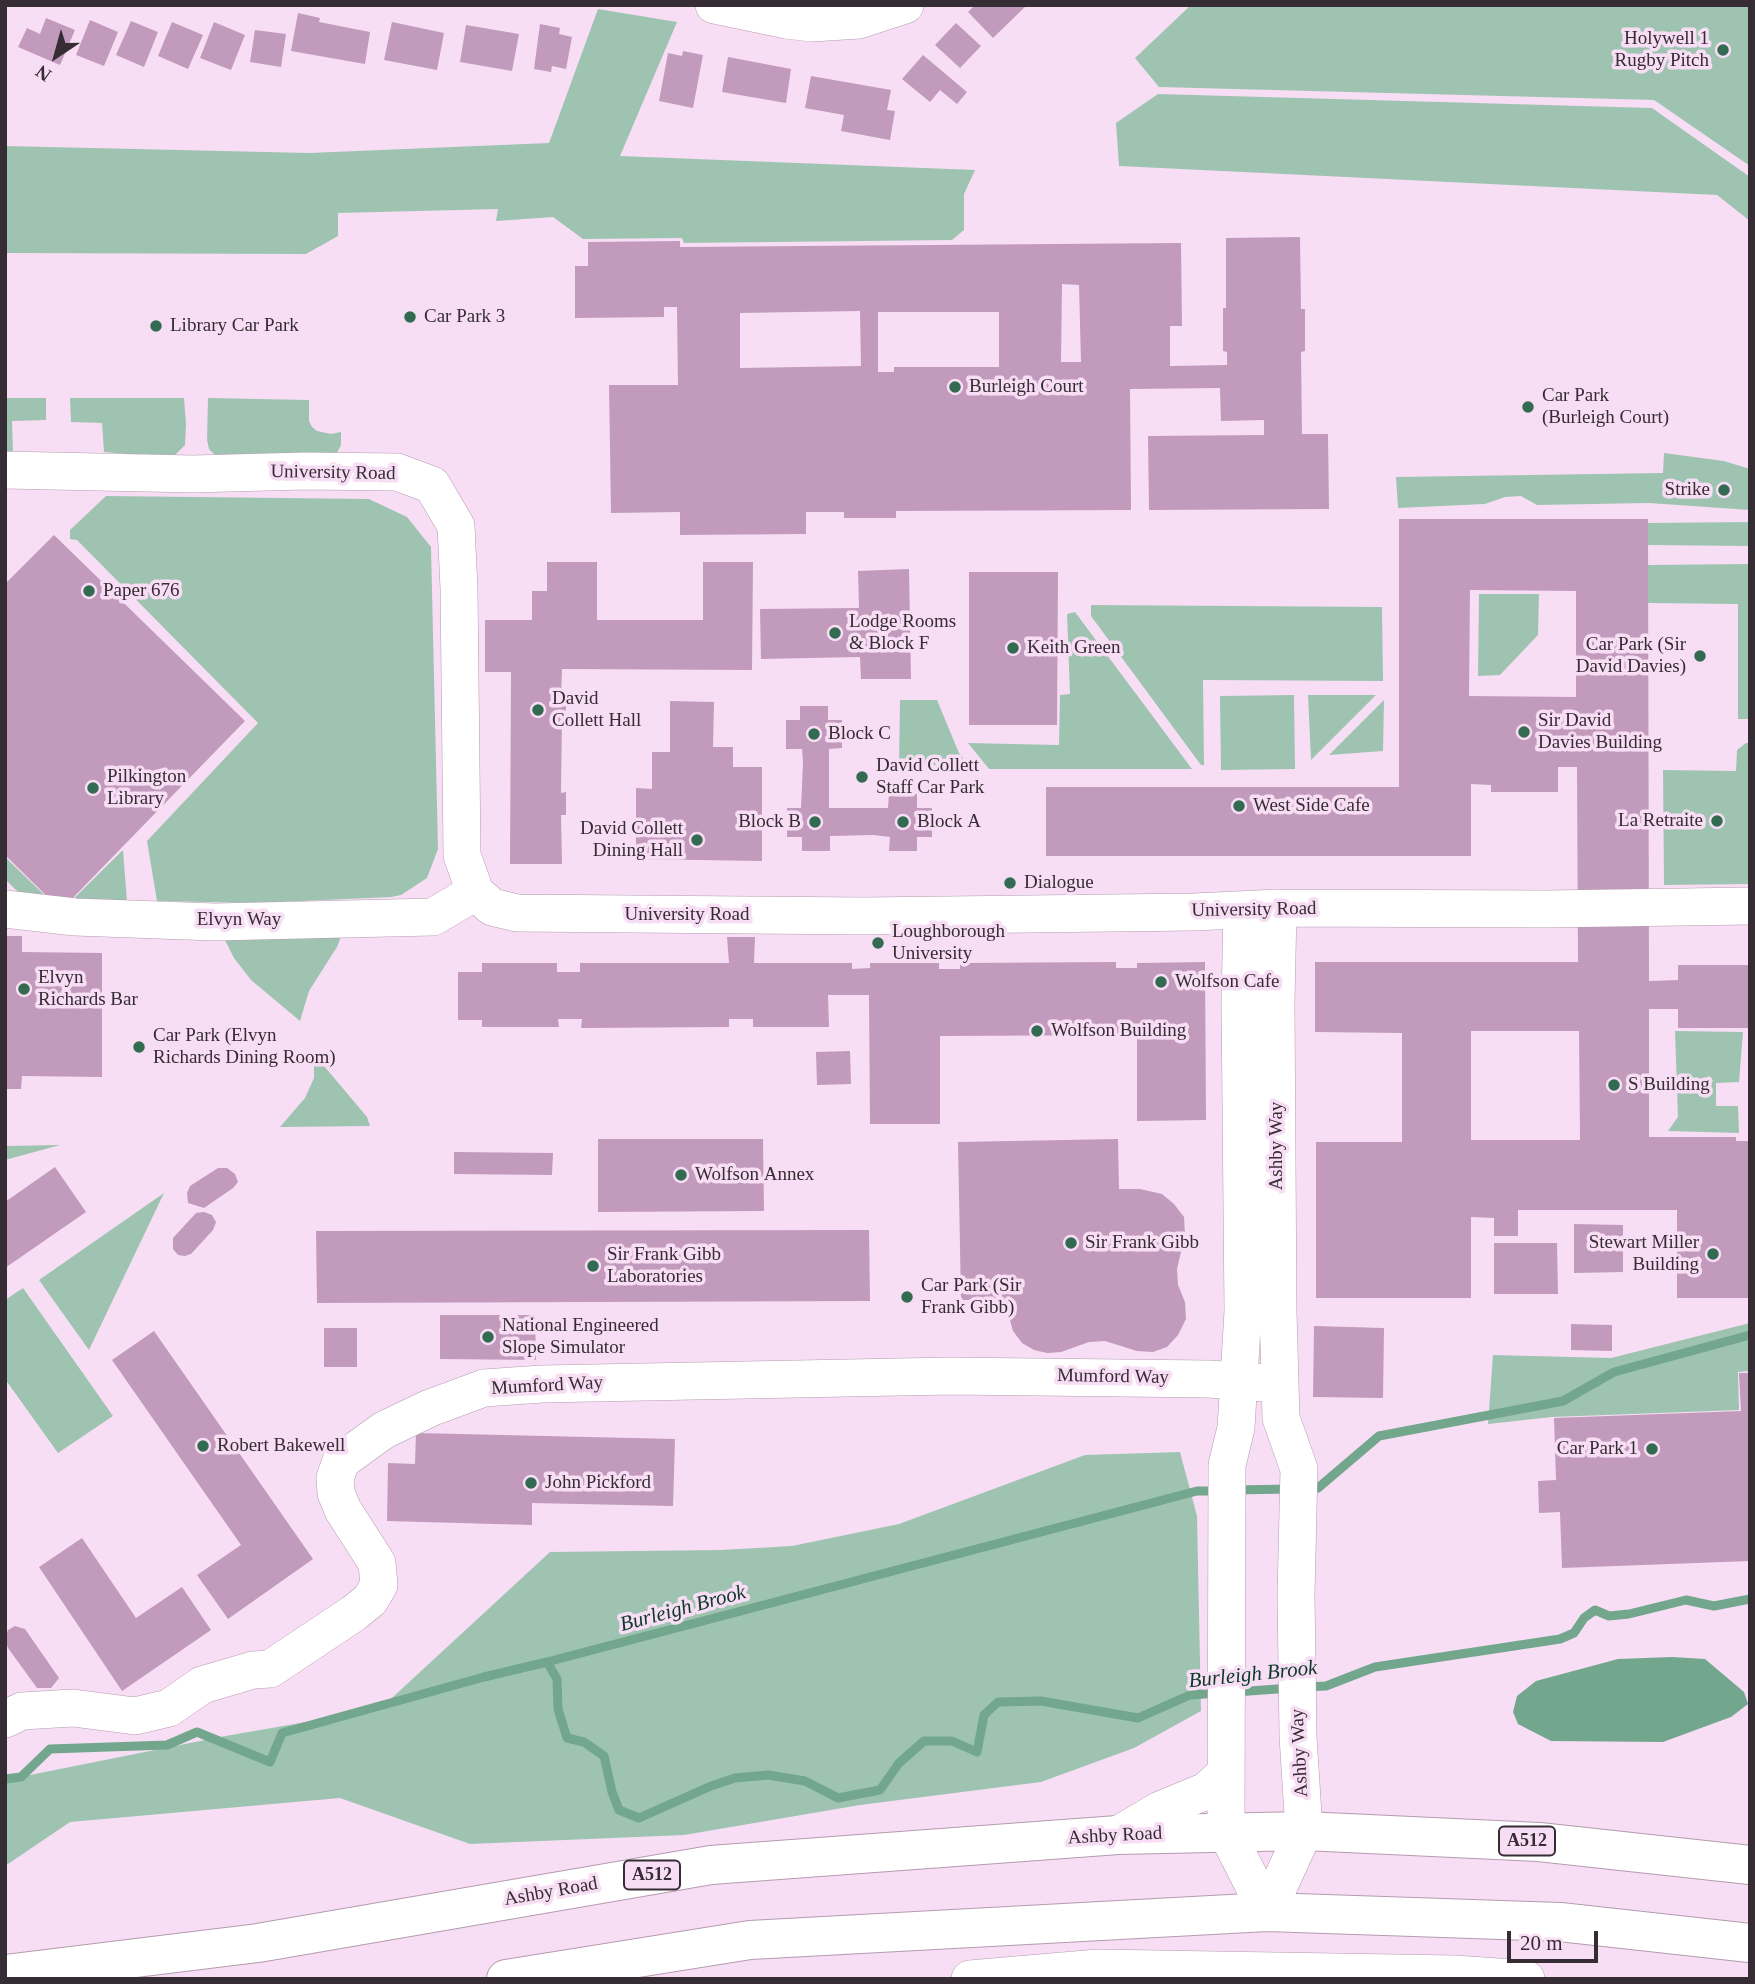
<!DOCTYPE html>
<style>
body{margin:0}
#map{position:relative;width:1755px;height:1984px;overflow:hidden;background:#f8def4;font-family:"Times New Roman",serif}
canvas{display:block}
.frame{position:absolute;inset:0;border:7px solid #362c34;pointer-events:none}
.north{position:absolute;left:21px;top:21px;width:70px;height:70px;-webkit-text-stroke:5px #f8def4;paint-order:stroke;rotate:216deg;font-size:19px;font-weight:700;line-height:28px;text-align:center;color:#362c34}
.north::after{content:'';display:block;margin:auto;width:24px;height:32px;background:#362c34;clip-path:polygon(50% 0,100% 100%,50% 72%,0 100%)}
.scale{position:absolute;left:1507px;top:1931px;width:91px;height:32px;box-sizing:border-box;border:4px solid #362c34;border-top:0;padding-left:9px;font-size:21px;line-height:24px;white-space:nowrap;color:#362c34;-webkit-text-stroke:5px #f8def4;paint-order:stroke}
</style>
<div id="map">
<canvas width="1755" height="1984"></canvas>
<div class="frame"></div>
<div class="north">N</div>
<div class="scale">20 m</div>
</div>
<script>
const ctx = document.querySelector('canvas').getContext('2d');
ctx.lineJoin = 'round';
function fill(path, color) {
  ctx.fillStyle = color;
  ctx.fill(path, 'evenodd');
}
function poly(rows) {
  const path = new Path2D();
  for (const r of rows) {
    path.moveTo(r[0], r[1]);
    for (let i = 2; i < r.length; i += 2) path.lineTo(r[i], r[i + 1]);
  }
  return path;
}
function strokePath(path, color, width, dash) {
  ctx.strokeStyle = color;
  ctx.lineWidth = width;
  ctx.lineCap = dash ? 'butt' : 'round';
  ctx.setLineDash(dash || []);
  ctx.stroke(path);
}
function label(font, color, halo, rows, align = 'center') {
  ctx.font = font + ' "Times New Roman",serif';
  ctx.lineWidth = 7;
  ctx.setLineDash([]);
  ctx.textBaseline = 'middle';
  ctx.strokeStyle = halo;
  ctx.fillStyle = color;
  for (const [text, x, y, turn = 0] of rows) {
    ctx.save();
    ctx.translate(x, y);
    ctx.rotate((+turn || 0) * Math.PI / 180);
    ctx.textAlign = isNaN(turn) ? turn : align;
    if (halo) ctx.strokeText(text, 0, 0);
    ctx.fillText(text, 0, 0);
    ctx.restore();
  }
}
fill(poly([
 [1191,5,1750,5,1750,166,1654,100,1159,87,1135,58],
 [598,9,677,22,620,156,975,170,964,194,964,230,952,240,684,243,682,238,583,239,553,217,496,221,498,209,338,213,338,236,306,254,5,253,5,146,309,153,549,143],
 [1158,94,1652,108,1750,177,1750,221,1717,195,1119,166,1116,123],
 [5,398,46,398,46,420,12,421,13,452,5,452],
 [70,398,184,398,186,424,185,445,172,458,104,452,102,423,71,422],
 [208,398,309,400,309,421,312,427,317,431,331,434,341,432,341,445,337,453,328,459,215,455,209,449,207,440],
 [1664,453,1724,461,1750,469,1750,510,1649,503,1537,505,1521,496,1505,497,1485,504,1398,508,1396,477,1663,473],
 [106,496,369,499,407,517,431,547,438,849,427,878,401,895,391,897,256,903,157,901,147,841,258,723,77,540,70,539,70,530],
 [1750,522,1750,546,1648,545,1648,523],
 [1750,564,1750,719,1738,719,1738,604,1648,603,1648,565],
 [1479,594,1539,594,1538,635,1500,675,1478,676],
 [1091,605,1382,607,1383,681,1203,680,1204,765,1201,765,1091,616],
 [1075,612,1192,769,989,769,968,743,1059,745,1060,695,1070,694,1067,614],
 [1294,695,1295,769,1221,770,1220,696],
 [1308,695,1376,695,1311,760],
 [900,700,937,700,959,753,968,765,899,765],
 [1384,700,1383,751,1329,755],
 [1746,743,1750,743,1750,884,1664,885,1663,770,1736,771,1737,750],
 [123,850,128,915,47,912,16,890,5,879,5,857,61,911],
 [345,926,337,947,309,991,300,1021,251,980,234,958,225,940],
 [1675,1031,1743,1032,1739,1082,1716,1083,1716,1106,1738,1106,1739,1133,1668,1131,1678,1117],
 [314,1054,367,1117,370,1126,280,1127,305,1098,314,1078],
 [60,1145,5,1160,5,1146],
 [164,1193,89,1350,39,1280],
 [23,1288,113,1416,58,1453,5,1379,5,1300],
 [1750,1323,1750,1371,1738,1372,1739,1410,1552,1417,1488,1424,1493,1355,1611,1358],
 [1180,1452,1197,1516,1201,1711,1134,1748,1041,1782,860,1805,684,1835,470,1844,340,1798,70,1822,5,1866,5,1780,220,1737,380,1709,550,1552,721,1550,792,1546,899,1524,1085,1455]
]), '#9ec4b1');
fill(poly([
 [1672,1657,1705,1659,1744,1692,1748,1704,1731,1717,1663,1742,1551,1741,1518,1724,1513,1712,1517,1696,1536,1681,1618,1659]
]), '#72a68d');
strokePath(poly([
 [1308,1489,1318,1488,1379,1436,1563,1401,1614,1372,1750,1335],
 [1234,1490,1290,1489],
 [547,1662,557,1679,558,1709,567,1738,584,1742,604,1756,612,1792,619,1810,639,1818,711,1786,735,1778,768,1775,805,1781,838,1798,880,1790,899,1763,924,1741,952,1741,977,1752,984,1715,998,1702,1041,1701,1138,1718,1190,1695,1217,1693],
 [1305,1687,1326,1686,1375,1667,1560,1639,1574,1633,1584,1618,1595,1610,1609,1616,1629,1614,1686,1600,1714,1606,1750,1599],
 [1235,1692,1291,1688],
 [5,1779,21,1777,50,1749,167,1745,197,1732,270,1762,282,1733,484,1677,547,1662,1197,1491,1220,1491]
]), '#72a68d', 9);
fill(poly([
 [975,5,1027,5,993,38,968,12],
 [298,13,320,18,319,22,370,32,365,64,291,51],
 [46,18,75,30,60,65,18,47,27,28,40,34],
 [90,20,118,32,104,66,76,55],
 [131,21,158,32,144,67,116,55],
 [172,22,203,35,188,69,158,56],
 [214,22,245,35,231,70,200,58],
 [392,22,444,33,437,70,384,60],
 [956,23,981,46,960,68,935,45],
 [540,24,560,28,559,34,572,37,566,69,552,66,551,72,534,69],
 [466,25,519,34,512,71,460,62],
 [255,30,286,34,281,67,250,62],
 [683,51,703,55,693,108,659,101,668,53,682,56],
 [923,55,967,92,957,104,940,90,930,102,902,79],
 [728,57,791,69,786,103,722,92],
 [811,76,891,90,887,110,895,111,890,140,841,131,844,115,805,108],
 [1300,237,1301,309,1305,309,1305,351,1301,352,1302,434,1328,434,1329,509,1149,510,1148,436,1264,435,1264,420,1221,421,1220,388,1130,389,1131,510,896,511,896,518,844,518,844,512,806,512,806,534,680,535,680,512,611,513,609,385,678,385,677,307,664,307,664,317,575,318,575,266,588,266,588,242,680,241,680,247,1181,243,1182,326,1170,326,1170,366,1227,365,1227,352,1223,351,1223,308,1226,308,1226,238],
 [1062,284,1079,285,1081,362,1061,362],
 [860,311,861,366,740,368,740,313],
 [878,312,999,312,999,367,894,367,894,372,878,372],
 [1399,519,1648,519,1649,981,1678,980,1678,965,1750,965,1750,1028,1678,1028,1678,1009,1649,1009,1649,1137,1736,1137,1736,1141,1750,1141,1750,1298,1677,1298,1677,1210,1518,1210,1518,1236,1494,1236,1494,1218,1471,1217,1471,1298,1316,1298,1316,1142,1402,1142,1402,1033,1315,1032,1315,962,1578,962,1577,767,1558,767,1558,792,1491,792,1491,785,1471,784,1471,856,1046,856,1046,787,1399,787],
 [1470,590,1576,591,1576,697,1469,696],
 [1471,1031,1579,1031,1580,1140,1471,1140],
 [54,535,245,721,61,910,5,855,5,584],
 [547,562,597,562,597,620,703,620,703,562,753,562,752,670,562,669,561,699,566,699,566,714,562,714,561,793,566,792,566,815,561,815,562,864,510,864,511,672,485,672,485,620,532,620,532,591,547,591],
 [909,569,911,679,861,679,860,657,761,659,760,609,859,608,858,571],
 [969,572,1058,572,1057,725,969,725],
 [670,701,714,702,713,747,733,747,733,767,762,767,762,861,636,859,636,788,652,789,652,752,670,752],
 [800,706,828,706,828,720,842,720,842,748,829,749,829,808,888,808,889,794,917,794,917,808,932,808,932,837,917,837,917,851,889,851,890,837,874,835,830,836,830,851,802,851,802,837,787,837,787,808,801,808,803,762,802,749,786,749,786,720,800,720],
 [5,936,22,936,22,952,102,953,102,1077,22,1076,21,1089,5,1089],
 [727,937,755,937,754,963,852,963,852,969,870,968,870,963,939,963,939,969,960,969,960,963,1116,962,1116,968,1137,968,1137,963,1205,962,1206,1120,1137,1121,1137,1035,940,1036,940,1124,870,1124,869,995,828,995,829,1027,753,1027,753,1019,729,1019,729,1027,581,1028,582,1019,558,1019,559,1027,482,1027,482,1020,458,1020,458,972,482,972,482,963,557,963,557,972,580,972,580,963,729,963],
 [850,1051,851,1084,817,1085,816,1052],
 [598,1139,763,1139,764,1211,598,1212],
 [1118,1139,1119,1189,1140,1189,1162,1194,1174,1204,1184,1217,1185,1235,1177,1269,1178,1285,1185,1302,1186,1319,1178,1335,1167,1347,1153,1352,1137,1351,1105,1341,1089,1342,1061,1352,1047,1353,1034,1350,1022,1343,1013,1331,1009,1317,1009,1300,961,1300,958,1142],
 [454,1152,553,1153,552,1175,454,1174],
 [55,1167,86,1212,5,1268,5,1202],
 [218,1168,227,1168,235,1174,238,1182,233,1188,204,1208,188,1203,187,1193,190,1186],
 [204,1212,212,1215,216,1222,213,1230,191,1254,185,1256,178,1255,173,1249,173,1238,196,1213],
 [1574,1224,1623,1225,1623,1272,1574,1273],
 [869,1230,870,1301,317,1303,316,1231],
 [1494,1243,1557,1243,1558,1294,1494,1294],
 [440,1315,535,1315,536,1360,440,1359],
 [1571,1324,1612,1325,1612,1351,1571,1350],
 [1314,1326,1384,1328,1383,1398,1313,1397],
 [324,1328,357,1328,357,1367,324,1367],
 [154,1331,313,1559,228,1619,197,1575,241,1545,112,1360],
 [1739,1373,1750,1373,1750,1561,1562,1568,1560,1512,1539,1513,1538,1481,1556,1480,1554,1418,1741,1411],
 [416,1433,675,1439,673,1506,532,1503,532,1525,387,1521,388,1463,415,1464],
 [82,1538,136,1618,182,1587,211,1630,122,1691,39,1567],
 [15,1626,25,1629,59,1678,51,1688,37,1688,8,1648,5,1639,8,1630]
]), '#c29abb');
const street = poly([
 [714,5,786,20,812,23,859,20,905,5],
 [5,470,193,474,305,471,397,472,432,485,456,526,459,588,462,855,475,892,492,907,517,913,863,916,1194,912,1278,908,1547,909,1750,906],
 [5,909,75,917,215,922,433,917,475,892],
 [1242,910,1240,1003,1243,1311,1236,1428,1227,1465,1226,1831,1267,1912],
 [5,1719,22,1711,73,1708,135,1716,169,1708,202,1685,253,1670,270,1669,354,1613,370,1600,379,1585,377,1563,343,1510,336,1493,335,1478,341,1461,384,1430,430,1408,484,1388,542,1384,950,1376,1209,1379,1280,1384],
 [1118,1835,1160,1810,1206,1791,1226,1773],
 [1267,1912,1304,1831,1298,1736,1296,1595,1299,1469,1281,1418,1278,1311,1276,1003,1278,908],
 [970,1979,1098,1968,1455,1974,1526,1979]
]);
const primary = poly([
 [5,1974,258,1943,711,1865,1118,1835,1304,1831,1539,1842,1750,1865],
 [506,1979,750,1940,1267,1912,1560,1922,1750,1943]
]);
strokePath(street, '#b49baf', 38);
strokePath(primary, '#b49baf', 40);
strokePath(street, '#fff', 37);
strokePath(primary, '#fff', 38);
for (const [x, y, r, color] of [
 [1723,50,7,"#326b52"],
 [410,317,7,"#326b52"],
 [156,326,7,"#326b52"],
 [955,387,7,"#326b52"],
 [1528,407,7,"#326b52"],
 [1724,490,7,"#326b52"],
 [89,591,7,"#326b52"],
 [835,633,7,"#326b52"],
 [1013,648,7,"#326b52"],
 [1700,656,7,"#326b52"],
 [538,710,7,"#326b52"],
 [1524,732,7,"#326b52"],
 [814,734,7,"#326b52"],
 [862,777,7,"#326b52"],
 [93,788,7,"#326b52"],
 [1239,806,7,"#326b52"],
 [1717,821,7,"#326b52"],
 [815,822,7,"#326b52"],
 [903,822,7,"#326b52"],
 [697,840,7,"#326b52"],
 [1010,883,7,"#326b52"],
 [878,943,7,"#326b52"],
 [1161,982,7,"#326b52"],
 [24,989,7,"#326b52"],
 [1037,1031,7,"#326b52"],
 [139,1047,7,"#326b52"],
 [1614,1085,7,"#326b52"],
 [681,1175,7,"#326b52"],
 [1071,1243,7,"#326b52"],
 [1713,1254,7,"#326b52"],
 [593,1266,7,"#326b52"],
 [907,1297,7,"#326b52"],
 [488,1337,7,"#326b52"],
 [203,1446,7,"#326b52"],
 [1652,1449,7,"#326b52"],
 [531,1483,7,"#326b52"]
]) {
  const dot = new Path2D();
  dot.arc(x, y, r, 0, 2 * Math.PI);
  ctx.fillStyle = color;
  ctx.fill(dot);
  strokePath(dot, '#f8def4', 2.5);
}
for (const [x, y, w] of [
 [1527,1841,56],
 [652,1875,56]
]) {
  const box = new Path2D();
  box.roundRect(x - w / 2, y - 14.5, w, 29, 5);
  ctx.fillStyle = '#f8def4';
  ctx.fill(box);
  strokePath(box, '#362c34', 2);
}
label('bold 18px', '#362c34', null, [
 ["A512",1527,1841],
 ["A512",652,1875]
]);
label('19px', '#362c34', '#f8def4', [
 ["Holywell 1",1709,39,"right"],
 ["Rugby Pitch",1709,61,"right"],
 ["Car Park 3",424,317],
 ["Library Car Park",170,326],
 ["Burleigh Court",969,387],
 ["Car Park",1542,396],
 ["(Burleigh Court)",1542,418],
 ["Strike",1710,490,"right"],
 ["Paper 676",103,591],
 ["Lodge Rooms",849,622],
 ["& Block F",849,644],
 ["Car Park (Sir",1686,645,"right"],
 ["David Davies)",1686,667,"right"],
 ["Keith Green",1027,648],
 ["David",552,699],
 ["Collett Hall",552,721],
 ["Sir David",1538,721],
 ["Davies Building",1538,743],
 ["Block C",828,734],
 ["David Collett",876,766],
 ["Staff Car Park",876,788],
 ["Pilkington",107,777],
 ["Library",107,799],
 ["West Side Cafe",1253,806],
 ["La Retraite",1703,821,"right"],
 ["Block B",801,822,"right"],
 ["Block A",917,822],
 ["David Collett",683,829,"right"],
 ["Dining Hall",683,851,"right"],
 ["Dialogue",1024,883],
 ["Loughborough",892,932],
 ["University",892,954],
 ["Elvyn",38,978],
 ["Richards Bar",38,1000],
 ["Wolfson Cafe",1175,982],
 ["Wolfson Building",1051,1031],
 ["Car Park (Elvyn",153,1036],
 ["Richards Dining Room)",153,1058],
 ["S Building",1628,1085],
 ["Wolfson Annex",695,1175],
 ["Sir Frank Gibb",1085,1243],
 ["Stewart Miller",1699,1243,"right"],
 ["Building",1699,1265,"right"],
 ["Sir Frank Gibb",607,1255],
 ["Laboratories",607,1277],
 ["Car Park (Sir",921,1286],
 ["Frank Gibb)",921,1308],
 ["National Engineered",502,1326],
 ["Slope Simulator",502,1348],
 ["Robert Bakewell",217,1446],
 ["Car Park 1",1638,1449,"right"],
 ["John Pickford",545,1483]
], 'left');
label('19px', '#362c34', '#f8def4', [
 ["University Road",333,473,1],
 ["University Road",1254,910,-1],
 ["University Road",687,915],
 ["Elvyn Way",239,920],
 ["Ashby Way",1277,1146,-90],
 ["Mumford Way",1113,1377,1],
 ["Mumford Way",547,1386,-3],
 ["Ashby Way",1300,1753,-93],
 ["Ashby Road",1115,1836,-3],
 ["Ashby Road",551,1892,-10]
]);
label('italic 21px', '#0b3827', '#f8def4', [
 ["Burleigh Brook",683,1609,-15],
 ["Burleigh Brook",1253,1675,-6]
]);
</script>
